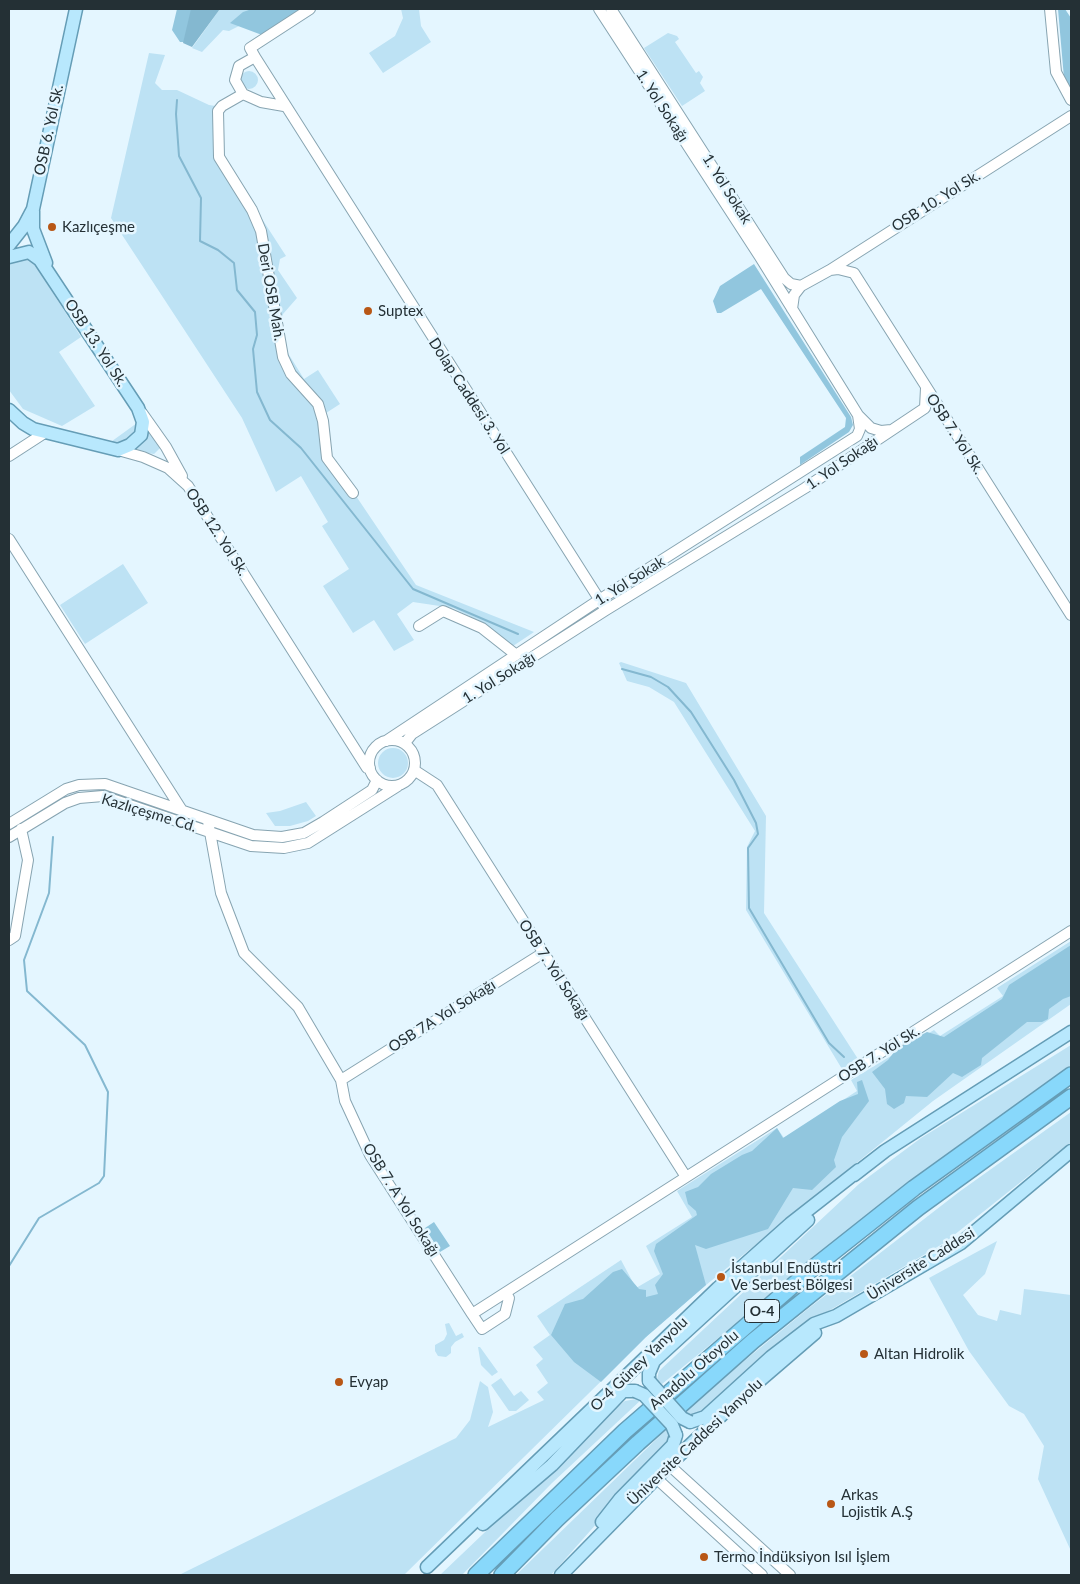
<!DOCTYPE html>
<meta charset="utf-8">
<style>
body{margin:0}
#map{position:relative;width:1080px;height:1584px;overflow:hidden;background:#e4f6ff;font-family:Lato,sans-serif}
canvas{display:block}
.frame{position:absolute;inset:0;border:10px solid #243035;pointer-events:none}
</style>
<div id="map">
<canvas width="1080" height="1584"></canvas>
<div class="frame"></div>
</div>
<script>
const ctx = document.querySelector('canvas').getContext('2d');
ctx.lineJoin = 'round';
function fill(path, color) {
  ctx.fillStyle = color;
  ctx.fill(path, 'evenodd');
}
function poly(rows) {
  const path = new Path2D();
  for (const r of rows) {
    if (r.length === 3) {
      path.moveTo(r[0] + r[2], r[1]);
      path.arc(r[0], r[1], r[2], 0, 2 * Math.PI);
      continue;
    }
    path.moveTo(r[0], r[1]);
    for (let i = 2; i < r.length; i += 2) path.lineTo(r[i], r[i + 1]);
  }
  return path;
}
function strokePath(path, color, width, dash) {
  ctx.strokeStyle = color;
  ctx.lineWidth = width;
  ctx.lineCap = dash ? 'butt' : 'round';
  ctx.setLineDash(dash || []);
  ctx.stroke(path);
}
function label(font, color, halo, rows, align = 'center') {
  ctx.font = font + ' Lato,sans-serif';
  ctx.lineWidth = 5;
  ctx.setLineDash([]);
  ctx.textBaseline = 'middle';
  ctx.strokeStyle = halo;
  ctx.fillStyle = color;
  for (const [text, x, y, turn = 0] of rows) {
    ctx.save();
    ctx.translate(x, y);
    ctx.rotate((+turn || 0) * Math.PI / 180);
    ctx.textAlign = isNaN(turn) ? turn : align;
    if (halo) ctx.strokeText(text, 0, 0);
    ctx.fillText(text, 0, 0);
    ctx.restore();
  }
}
fill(poly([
 [220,9,267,9,239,26,229,31,223,30,202,52,192,48],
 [401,9,419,9,421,26,431,42,383,73,369,53,395,36,403,18],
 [668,33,677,36,679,39,675,42,696,73,699,71,703,77,700,83,705,91,682,106,644,48],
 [149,53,165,55,155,83,162,90,177,90,209,105,222,107,218,151,286,256,280,259,278,270,297,298,283,314,278,337,304,379,318,370,340,404,323,415,327,453,416,585,534,632,513,646,485,624,453,608,413,602,397,614,414,640,394,651,374,620,353,633,323,586,349,569,322,526,328,522,301,476,276,492,242,418,111,218],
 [249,80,9],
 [22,257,32,260,81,337,59,352,95,406,62,426,23,409,9,390,9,265],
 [137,423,138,429,126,444,108,444],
 [148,426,161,447,154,454,135,451,146,438],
 [123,564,148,603,85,644,60,605],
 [621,662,686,683,766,816,764,913,858,1059,842,1069,746,910,747,847,755,831,674,702,649,687,627,681,619,663],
 [393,763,15],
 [306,802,316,816,308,821,290,826,275,826,266,813,280,811],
 [1071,941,1071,1004,933,1101,706,1285,646,1337,404,1575,179,1575,456,1438,470,1420,480,1381,488,1387,493,1412,488,1427,544,1400,537,1392,548,1383,536,1365,543,1359,533,1347,550,1335,537,1316,621,1260,636,1288,660,1274,646,1246,692,1217,677,1191,777,1128,784,1138,857,1091,851,1080,934,1030,940,1036,1003,996,997,988],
 [1071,1045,1071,1065,923,1171,662,1384,657,1379,659,1371,859,1184,921,1138],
 [1071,1112,1071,1142,944,1243,820,1316,699,1415,689,1415,684,1410,809,1308,959,1192],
 [997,1241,985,1274,963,1295,978,1315,997,1321,1000,1310,1021,1315,1024,1289,1071,1295,1071,1551,1038,1479,1044,1446,1024,1414,1009,1406,969,1351,929,1278],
 [449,1323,456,1336,462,1333,464,1337,455,1342,451,1347,451,1353,446,1357,438,1356,435,1351,435,1345,444,1340,447,1334,445,1324],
 [480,1347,498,1372,492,1376,481,1365,478,1347],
 [501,1378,514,1396,521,1391,529,1400,516,1411,509,1411,491,1385],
 [636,1399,642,1399,552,1483,462,1575,440,1575,611,1412,625,1401],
 [667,1429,671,1431,669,1442,551,1575,516,1575]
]), '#bde2f4');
fill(poly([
 [177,9,194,9,187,42,180,42,172,30],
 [252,9,302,9,262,35,230,23,243,12],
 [1058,9,1065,9,1071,18,1071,89,1064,78],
 [754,264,851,417,853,425,849,432,800,465,800,457,845,427,846,418,761,289,721,313,717,313,713,301,720,286],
 [1071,945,1071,996,1063,999,1049,1009,1048,1019,1042,1022,1027,1022,982,1058,981,1065,962,1077,953,1073,927,1097,906,1096,904,1103,894,1109,887,1104,885,1089,872,1072,888,1060,898,1047,927,1032,944,1037,1002,999,1009,985],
 [862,1080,869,1101,842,1137,834,1160,836,1167,812,1190,793,1188,768,1229,706,1249,695,1245,706,1285,646,1337,601,1382,574,1362,551,1335,565,1304,583,1299,613,1272,622,1269,639,1289,646,1290,646,1297,658,1294,655,1285,663,1274,654,1251,656,1244,697,1215,696,1211,688,1204,685,1192,698,1187,711,1174,742,1155,752,1151,777,1128,783,1138,840,1101,858,1094,857,1082],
 [434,1222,450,1246,440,1252,425,1228]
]), '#91c6de');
fill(poly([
 [191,9,220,9,192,47,183,43]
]), '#84b8d0');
strokePath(poly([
 [177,100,176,114,179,156,201,198,200,241,218,250,234,263,237,290,255,312,257,335,253,349,257,392,270,420,301,448,413,589,518,634],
 [622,669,651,677,668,687,691,712,734,780,756,823,758,834,748,848,749,908,829,1043,844,1057],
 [9,1266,39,1218,99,1183,104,1176,108,1092,85,1045,27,991,24,960,49,893,53,837]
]), '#84b8d0', 2);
const minor = poly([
 [599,9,760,257,858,415,871,428,881,431,891,430],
 [611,9,784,278,791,284,801,286],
 [1050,9,1056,72,1071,100],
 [255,57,250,48,310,9],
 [243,94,222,106,218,111,219,157,252,210,261,231,283,357,291,374,318,404,323,421,327,458,353,493],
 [284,106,261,102,243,94,235,80,239,66,255,57,606,610],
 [830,270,838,269,854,273,1071,615],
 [792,309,794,295,801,286,830,270,1071,116],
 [142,413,166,447,182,476],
 [118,450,143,457,168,468,188,486,367,768,370,768],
 [9,456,46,432],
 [9,539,183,812],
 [419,626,443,611,482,628,515,654],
 [392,763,23],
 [386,741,599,600,857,436,860,429,858,415],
 [405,743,412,734,606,610,805,488,925,408,926,388],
 [414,770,437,785,686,1177],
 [208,821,221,893,244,953,298,1007,341,1080,345,1101,370,1155,472,1314],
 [9,824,66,789,79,785,105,784,253,835,282,837,304,833,323,822,372,790,377,780],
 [9,837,65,803,79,798,103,796,251,846,284,848,308,843,398,786],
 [9,940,15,936,28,860,21,829],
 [341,1080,543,953],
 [506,1293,509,1298,505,1314,482,1329,472,1314,1071,931],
 [669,1465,790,1575],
 [656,1478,762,1575]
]);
const major = poly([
 [33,211,33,229,46,263],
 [9,245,24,226,33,209,76,9],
 [9,257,29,252,40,260,138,408,143,422,141,435,130,445,118,450,33,429,23,423,9,410],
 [854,1175,885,1151,1071,1032],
 [649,1381,649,1373,654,1361,808,1220],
 [690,1422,705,1417,771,1357,814,1324,836,1316,961,1243,1071,1151],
 [602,1522,620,1499,673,1445,676,1435],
 [483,1524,552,1465,623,1391,635,1391],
 [427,1567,718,1288,790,1224,859,1170],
 [561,1575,669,1465,744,1394,815,1333]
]);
const highway = poly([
 [476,1575,625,1431,813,1268,914,1188,1071,1075],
 [502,1575,557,1519,638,1443,753,1341,918,1208,1071,1097]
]);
strokePath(minor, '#87a4b1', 12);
strokePath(major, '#659db6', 15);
strokePath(highway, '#659db6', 18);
strokePath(minor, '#fff', 10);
strokePath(major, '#b8e8fd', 12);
strokePath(highway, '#88d8fb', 15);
const majorBridge = poly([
 [649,1381,682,1418,690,1422],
 [635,1391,644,1395,672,1425,676,1435]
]);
strokePath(majorBridge, '#659db6', 15, []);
strokePath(majorBridge, '#b8e8fd', 12);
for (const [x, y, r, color] of [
 [52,227,5,"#b85716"],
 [368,311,5,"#b85716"],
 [721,1277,5,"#b85716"],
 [864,1354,5,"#b85716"],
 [339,1382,5,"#b85716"],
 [831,1504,5,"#b85716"],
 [704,1557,5,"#b85716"]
]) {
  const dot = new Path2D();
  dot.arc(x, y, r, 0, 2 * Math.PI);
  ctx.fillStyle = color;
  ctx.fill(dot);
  strokePath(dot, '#e4f6ff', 2);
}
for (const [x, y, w] of [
 [762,1311,35]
]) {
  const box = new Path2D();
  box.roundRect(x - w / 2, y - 11.5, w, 23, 4);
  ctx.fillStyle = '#e4f6ff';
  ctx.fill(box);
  strokePath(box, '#243035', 1);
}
label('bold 14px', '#243035', null, [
 ["O-4",762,1311]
]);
label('15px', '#243035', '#e4f6ff', [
 ["1. Yol Sokağı",662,106,57],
 ["OSB 6. Yol Sk.",49,130,-78],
 ["1. Yol Sokak",727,189,58],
 ["OSB 10. Yol Sk.",936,201,-32],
 ["Deri OSB Mah.",271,292,80],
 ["OSB 13. Yol Sk.",96,343,57],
 ["Dolap Caddesi 3. Yol",469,396,57],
 ["OSB 7. Yol Sk.",955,434,57],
 ["1. Yol Sokağı",842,463,-34],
 ["OSB 12. Yol Sk.",217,532,57],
 ["1. Yol Sokak",630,581,-32],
 ["1. Yol Sokağı",499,678,-32],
 ["Kazlıçeşme Cd.",149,813,17],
 ["OSB 7. Yol Sokağı",554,970,57],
 ["OSB 7A Yol Sokağı",442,1016,-32],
 ["OSB 7. Yol Sk.",879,1054,-32],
 ["OSB 7. A Yol Sokağı",401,1200,58],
 ["Üniversite Caddesi",921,1264,-32],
 ["O-4 Güney Yanyolu",639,1364,-44],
 ["Anadolu Otoyolu",694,1370,-41],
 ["Üniversite Caddesi Yanyolu",695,1442,-43]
]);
label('15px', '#243035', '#e4f6ff', [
 ["Kazlıçeşme",62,227],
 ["Suptex",378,311],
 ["İstanbul Endüstri",731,1268],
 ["Ve Serbest Bölgesi",731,1285],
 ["Altan Hidrolik",874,1354],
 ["Evyap",349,1382],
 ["Arkas",841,1495],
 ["Lojistik A.Ş",841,1512],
 ["Termo İndüksiyon Isıl İşlem",714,1557]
], 'left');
</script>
